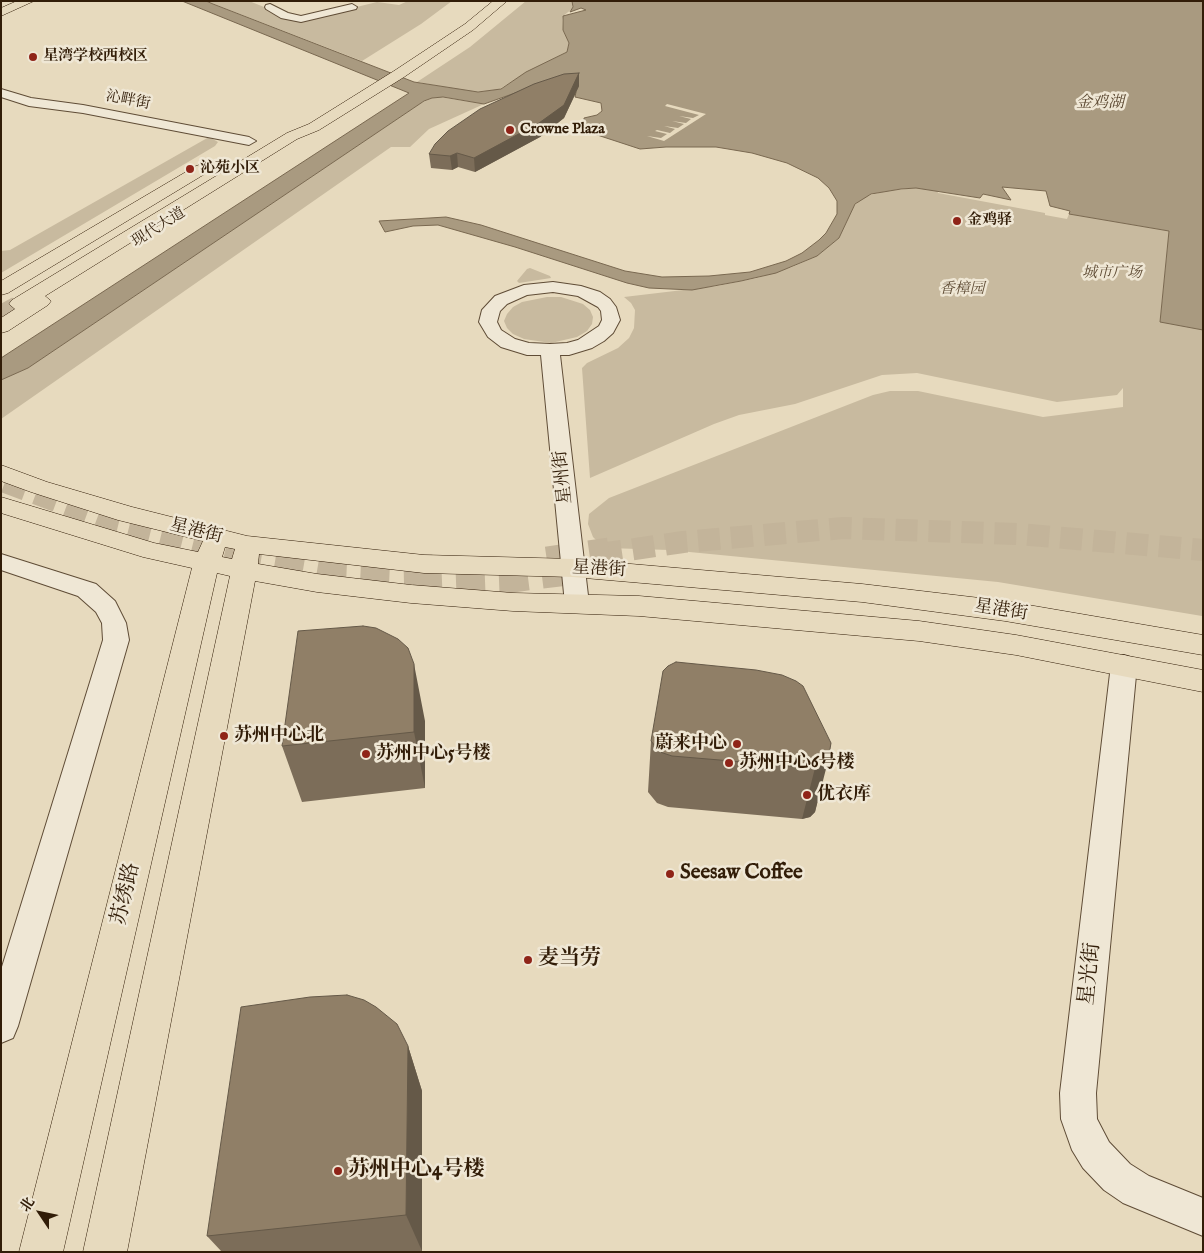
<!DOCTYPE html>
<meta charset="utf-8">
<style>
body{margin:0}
#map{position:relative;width:1204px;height:1253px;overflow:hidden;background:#e7dabe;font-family:"IM FELL English","Noto Serif SC",serif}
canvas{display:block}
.frame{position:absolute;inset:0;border:2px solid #321d08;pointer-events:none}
.north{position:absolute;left:15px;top:1188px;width:50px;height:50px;-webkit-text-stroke:4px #efe7d5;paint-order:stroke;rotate:304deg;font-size:14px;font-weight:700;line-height:20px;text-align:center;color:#321d08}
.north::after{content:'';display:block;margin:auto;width:18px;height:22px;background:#321d08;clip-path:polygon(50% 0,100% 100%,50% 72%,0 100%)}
</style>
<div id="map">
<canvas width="1204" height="1253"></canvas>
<div class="frame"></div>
<div class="north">北</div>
</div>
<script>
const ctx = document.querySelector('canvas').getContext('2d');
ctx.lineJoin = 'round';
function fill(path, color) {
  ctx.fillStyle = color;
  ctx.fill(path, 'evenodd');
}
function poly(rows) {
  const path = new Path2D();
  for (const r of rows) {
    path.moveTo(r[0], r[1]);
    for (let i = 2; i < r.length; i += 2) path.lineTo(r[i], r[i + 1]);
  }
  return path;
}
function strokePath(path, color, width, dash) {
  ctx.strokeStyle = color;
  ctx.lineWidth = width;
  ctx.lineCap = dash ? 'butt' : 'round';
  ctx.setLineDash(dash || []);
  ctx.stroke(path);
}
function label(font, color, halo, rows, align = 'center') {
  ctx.font = font + ' "IM FELL English","Noto Serif SC",serif';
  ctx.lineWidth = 5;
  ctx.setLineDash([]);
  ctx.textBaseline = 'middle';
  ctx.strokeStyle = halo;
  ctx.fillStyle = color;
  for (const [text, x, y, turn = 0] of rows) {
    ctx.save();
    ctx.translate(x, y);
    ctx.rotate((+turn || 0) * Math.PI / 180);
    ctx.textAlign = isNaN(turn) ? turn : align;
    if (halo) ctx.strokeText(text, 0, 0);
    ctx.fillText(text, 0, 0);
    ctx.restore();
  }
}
fill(poly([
 [206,1,249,1,264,7,281,17,312,18,377,2,399,5,408,1,452,1,421,24,362,61],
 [526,1,572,1,572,9,563,16,562,20,563,30,569,43,567,52,527,72,498,90,474,92,417,82,470,47],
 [440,97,484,104,429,129,410,147,391,147,1,419,1,380,28,368,421,103,432,98],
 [209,137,218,142,215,146,1,273,1,251,10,250],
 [916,188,937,190,938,193,1045,213,1045,215,1067,219,1069,214,1169,231,1160,321,1203,330,1202,616,998,582,669,550,608,548,601,545,593,537,588,524,589,514,609,498,873,395,890,391,918,391,1043,417,1123,407,1123,388,1117,395,1057,402,917,373,882,375,795,404,739,415,714,424,590,478,582,368,587,363,618,348,629,338,634,328,635,310,631,303,624,297,717,286,757,278,792,267,817,256,839,238,853,207,863,197,886,191],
 [530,268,550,276,551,278,519,283,517,281,527,269],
 [547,297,561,297,583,304,590,310,593,317,592,324,587,331,577,337,551,343,524,339,513,334,507,328,504,321,507,314,513,307,522,302]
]), '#c8ba9f');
const water = poly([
 [182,1,206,1,213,4,414,82,478,92,501,89,526,72,567,52,569,43,563,30,563,16,586,10,581,8,570,12,573,7,572,1,1203,1,1203,330,1160,322,1169,231,1069,214,1070,211,1050,206,1046,191,1002,187,1011,200,983,194,980,198,916,188,901,189,871,194,855,204,839,238,817,256,776,273,741,281,692,290,649,288,627,283,515,247,438,225,413,226,385,232,379,221,446,217,481,225,625,271,662,277,709,276,750,272,786,261,802,253,819,240,826,233,837,214,837,201,829,188,818,178,787,163,752,153,716,147,666,147,640,149,579,129,584,122,584,118,597,115,602,111,601,103,575,97,576,92,518,92,484,104,443,97,432,98,424,101,28,368,1,380,1,358,409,93,182,1]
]);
fill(water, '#a99a80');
strokePath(water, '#796850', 1);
fill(poly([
 [667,104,706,114,664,141,647,136,661,138,667,134,655,131,657,130,670,133,675,129,664,126,678,128,684,124,672,121,686,123,691,119,679,116,693,118,699,115,665,106]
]), '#e7dabe');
strokePath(poly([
 [1,314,19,304]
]), '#c3b49a', 18, [18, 9]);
strokePath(poly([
 [5,482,116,523,241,554],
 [600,554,683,542,843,528,1019,534,1203,550]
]), '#c3b49a', 22, [22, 11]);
strokePath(poly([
 [233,552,322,567,390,570,434,569],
 [547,561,609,552],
 [413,582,512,578,567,571]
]), '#c3b49a', 29, [29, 14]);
const minor = poly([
 [270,4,288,13,301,16,352,4,357,7,356,9,301,22,281,18,266,9,265,7,266,5,270,4],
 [1,89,31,98,83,105,249,137,256,141,249,145,83,113,29,106,1,97,1,89],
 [553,282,581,286,600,292,610,299,616,307,620,320,613,333,604,341,592,348,569,355,560,355,589,604,586,610,577,613,568,610,565,604,541,355,527,355,501,347,488,337,479,322,482,310,495,296,524,285,553,282],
 [553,292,578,296,598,307,601,311,602,320,599,326,578,340,567,343,550,344,529,343,515,339,501,330,497,322,500,311,507,304,527,295,553,292],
 [1,554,96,584,115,601,126,623,129,640,18,1026,13,1038,1,1043,1,970,103,640,102,623,96,612,78,596,1,570,1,554],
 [1124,655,1133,658,1137,665,1096,1093,1097,1119,1109,1142,1130,1164,1149,1176,1203,1198,1203,1236,1123,1203,1104,1190,1083,1168,1072,1150,1061,1119,1060,1093,1111,665,1115,658,1124,655]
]);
const major = poly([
 [17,1,34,1,1,16,1,8,17,1],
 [493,1,507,1,473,30,404,77,319,130,297,139,45,296,51,301,48,305,8,331,1,333,1,318,15,309,9,304,12,300,287,133,309,124,394,71,465,24,493,1],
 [202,164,208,166,210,169,208,172,8,293,1,295,1,281,196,166,202,164],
 [1,465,47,482,132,507,247,536,424,555,573,559,862,584,1005,601,1203,635,1203,655,1005,621,862,602,573,577,424,573,259,554,258,564,317,574,411,585,513,593,639,596,919,621,1016,635,1203,670,1203,692,1016,655,919,641,639,616,513,611,411,603,317,592,255,581,127,1252,83,1252,230,576,217,573,63,1252,19,1252,192,568,143,557,1,513,1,497,154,543,198,552,203,541,118,520,31,492,1,481,1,465],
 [225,547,235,549,232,559,222,557,225,547]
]);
strokePath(minor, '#5f4c36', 2);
strokePath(major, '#321d08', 1);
fill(minor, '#efe7d5');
fill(major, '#e7dabe');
fill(poly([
 [579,73,579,86,564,118,540,137,475,172,458,167,452,170,431,168,429,154],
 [425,721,425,788,302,802,282,746],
 [651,741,831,743,815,812,810,817,802,819,668,807,657,803,648,792],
 [408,1046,422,1091,422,1251,411,1252,222,1252,207,1236]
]), '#7c6d59');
fill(poly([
 [579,73,579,86,564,118,540,137,475,172,474,158],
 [457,153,458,167,452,170,450,156],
 [414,664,425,721,425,788,414,732],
 [828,761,815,812,810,817,802,819,815,768],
 [408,1046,422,1091,422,1251,406,1215]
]), '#655948');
const building = poly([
 [579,73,564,105,539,123,474,158,457,153,450,156,429,154,435,144,448,131,480,109,534,84,564,74,579,73],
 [363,626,376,628,398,639,408,648,414,664,414,732,282,746,298,631,363,626],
 [676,662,756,670,782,675,796,681,803,686,831,743,828,761,823,766,815,768,672,756,660,752,651,741,663,671,668,666,676,662],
 [347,995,364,1000,376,1007,397,1024,408,1046,406,1215,207,1236,241,1007,310,997,347,995]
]);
fill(building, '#907f67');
strokePath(building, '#655948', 1);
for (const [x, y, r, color] of [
 [33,57,5,"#8f2418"],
 [510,130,5,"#8f2418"],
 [190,169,5,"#8f2418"],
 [957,221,5,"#8f2418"],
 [224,736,5,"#8f2418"],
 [737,744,5,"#8f2418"],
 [366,754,5,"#8f2418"],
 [729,763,5,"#8f2418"],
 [807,795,5,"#8f2418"],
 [670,874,5,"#8f2418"],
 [528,960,5,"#8f2418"],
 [338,1171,5,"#8f2418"]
]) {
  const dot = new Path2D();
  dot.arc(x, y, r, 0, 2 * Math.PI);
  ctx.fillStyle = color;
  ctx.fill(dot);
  strokePath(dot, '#efe7d5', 2);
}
label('bold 15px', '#321d08', '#efe7d5', [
 ["星湾学校西校区",43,57],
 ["Crowne Plaza",520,130],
 ["沁苑小区",200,169],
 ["金鸡驿",967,221]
], 'left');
label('15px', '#321d08', '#efe7d5', [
 ["沁畔街",128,101,11],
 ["现代大道",159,228,-32]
]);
label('italic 15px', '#5f4c35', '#efe7d5', [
 ["城市广场",1112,274],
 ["香樟园",962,290]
]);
label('italic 16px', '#5c4932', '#efe7d5', [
 ["金鸡湖",1100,104]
]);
label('18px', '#321d08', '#efe7d5', [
 ["星州街",564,477,-96],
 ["星港街",196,532,14],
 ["星港街",599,570,3],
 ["星港街",1001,611,9]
]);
label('bold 18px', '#321d08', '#efe7d5', [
 ["苏州中心北",234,736],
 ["蔚来中心",727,744,"right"],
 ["苏州中心5号楼",376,754],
 ["苏州中心6号楼",739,763],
 ["优衣库",817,795]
], 'left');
label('bold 21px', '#321d08', '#efe7d5', [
 ["Seesaw Coffee",680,874],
 ["麦当劳",538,960],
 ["苏州中心4号楼",348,1171]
], 'left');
label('21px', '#321d08', '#efe7d5', [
 ["苏绣路",127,894,-77],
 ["星光街",1091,974,-84]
]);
</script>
